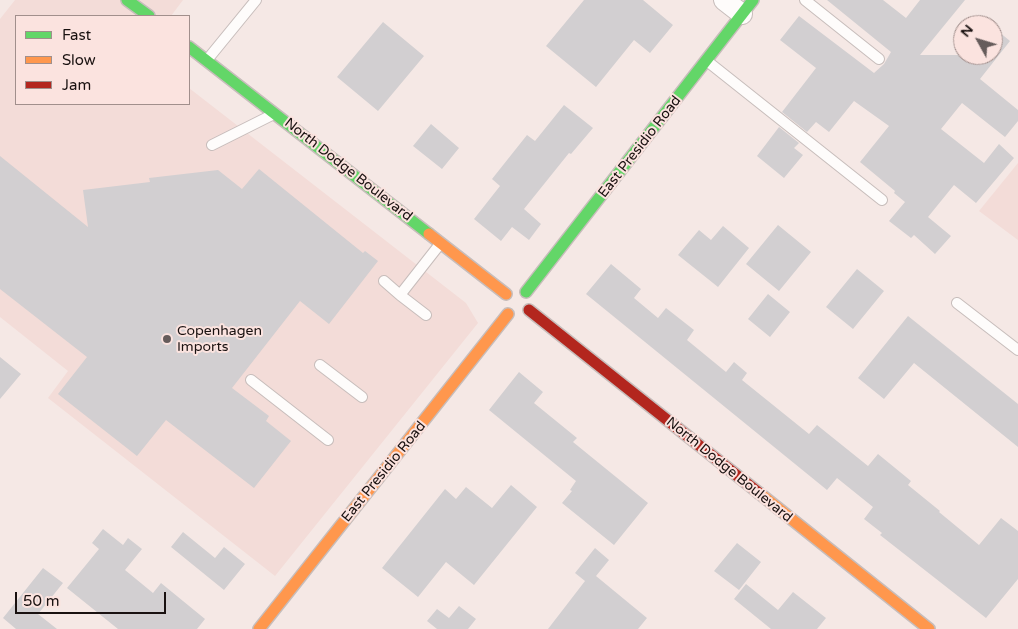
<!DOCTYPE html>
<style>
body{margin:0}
#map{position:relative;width:1018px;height:629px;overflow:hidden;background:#f5e8e5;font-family:"Varela Round",sans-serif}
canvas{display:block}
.legend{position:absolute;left:15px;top:15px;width:175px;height:90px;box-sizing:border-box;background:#fbe3df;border:1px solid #a18f8c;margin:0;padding:6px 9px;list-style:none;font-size:15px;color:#191110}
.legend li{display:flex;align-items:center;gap:10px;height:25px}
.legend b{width:25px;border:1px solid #a18f8c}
.north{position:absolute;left:953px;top:15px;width:50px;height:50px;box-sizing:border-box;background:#fbe3df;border:1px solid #a18f8c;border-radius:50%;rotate:309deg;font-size:14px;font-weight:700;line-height:20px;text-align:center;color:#191110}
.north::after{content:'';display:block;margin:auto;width:18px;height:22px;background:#665c5b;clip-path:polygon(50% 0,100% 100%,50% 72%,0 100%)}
.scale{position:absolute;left:15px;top:592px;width:151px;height:22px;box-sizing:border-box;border:2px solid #191110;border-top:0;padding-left:6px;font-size:15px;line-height:18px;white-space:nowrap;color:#191110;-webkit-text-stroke:4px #fbe3df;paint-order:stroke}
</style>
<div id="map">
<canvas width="1018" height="629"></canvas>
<ul class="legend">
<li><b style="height:6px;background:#63d668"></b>Fast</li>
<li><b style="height:6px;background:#ff974d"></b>Slow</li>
<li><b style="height:6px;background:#b3261e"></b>Jam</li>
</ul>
<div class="north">N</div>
<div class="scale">50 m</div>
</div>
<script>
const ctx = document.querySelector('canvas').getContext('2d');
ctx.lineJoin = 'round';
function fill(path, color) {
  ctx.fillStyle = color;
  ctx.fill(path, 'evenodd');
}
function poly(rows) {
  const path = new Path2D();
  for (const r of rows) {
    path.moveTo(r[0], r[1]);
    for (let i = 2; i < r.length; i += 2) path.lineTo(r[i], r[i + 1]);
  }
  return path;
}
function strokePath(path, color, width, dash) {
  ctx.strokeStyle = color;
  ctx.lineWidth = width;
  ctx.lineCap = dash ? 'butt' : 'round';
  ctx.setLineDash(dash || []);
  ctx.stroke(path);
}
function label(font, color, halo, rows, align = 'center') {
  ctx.font = font + ' "Varela Round",sans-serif';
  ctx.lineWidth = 4;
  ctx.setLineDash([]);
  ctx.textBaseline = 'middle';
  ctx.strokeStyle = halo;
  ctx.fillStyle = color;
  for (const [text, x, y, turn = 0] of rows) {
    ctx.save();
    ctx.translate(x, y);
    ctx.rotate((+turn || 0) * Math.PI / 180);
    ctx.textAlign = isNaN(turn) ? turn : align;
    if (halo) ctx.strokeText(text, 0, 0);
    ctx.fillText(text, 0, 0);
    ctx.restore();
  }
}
fill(poly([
 [15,0,183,0,171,16,16,16,16,104,189,104,189,88,466,303,478,323,275,576,48,398,68,371,0,317,0,19],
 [1018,163,1018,240,979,211]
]), '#f3dcd8');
fill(poly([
 [584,0,643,0,673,25,650,53,634,40,596,87,546,46],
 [827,0,883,0,906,18,920,0,965,0,920,55,961,55,963,52,963,55,993,55,993,27,1010,41,980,79,1018,110,1018,121,1005,137,962,103,941,129,984,163,999,144,1014,158,976,203,954,185,928,217,951,236,935,254,914,235,911,238,889,221,905,202,894,193,895,191,860,162,889,126,854,101,829,132,816,122,807,132,782,112,816,68,780,40,799,16,874,73,884,64,891,52],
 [383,22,424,56,378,111,337,77],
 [564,105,593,128,571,154,569,153,524,209,541,224,529,240,512,227,501,241,474,219,500,186,492,179,527,135,535,141],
 [431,124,459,148,442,169,413,146],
 [779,127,799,143,794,148,803,155,784,178,757,156],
 [0,156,88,227,83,190,150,182,149,178,218,170,242,189,259,169,363,253,365,251,378,261,329,324,300,301,232,388,269,416,266,421,291,441,254,488,166,420,137,456,58,394,87,357,0,289],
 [778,225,811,252,779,291,746,264],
 [723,226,749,248,718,287,678,255,699,230,711,240],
 [611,264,641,289,634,298,658,318,666,308,694,330,687,340,726,372,734,362,747,373,742,380,809,434,817,425,868,466,878,454,911,481,908,485,940,511,939,512,979,545,1001,518,1018,531,1018,579,986,618,880,535,882,533,864,519,873,507,837,478,827,490,586,294],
 [857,269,884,291,853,329,826,307],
 [768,294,790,312,770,337,748,319],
 [908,316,1018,404,1018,447,914,363,884,399,858,378],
 [0,357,21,374,0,399],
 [519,372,543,392,534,403,577,438,573,442,648,503,614,545,562,503,572,491,570,490,576,481,489,410],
 [511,485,537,507,474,585,446,562,418,597,382,568,445,489,456,499,466,487,492,508],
 [103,529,123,545,128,538,142,549,125,570,153,593,161,583,205,619,197,629,118,629,67,588,99,549,92,543],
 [183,532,215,558,224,547,245,564,224,590,171,547],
 [737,543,761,562,739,590,714,571],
 [595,548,609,560,596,576,647,618,638,629,548,629,585,581,575,573],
 [43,568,63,583,38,614,57,629,16,629,3,618],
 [746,584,778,610,793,592,826,618,817,629,771,629,734,599],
 [459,606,476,619,468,629,437,629,427,621,437,609,449,618]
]), '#d2cfd1');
const lane = poly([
 [805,0,879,59],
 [207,60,256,0],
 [707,61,882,200],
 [212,145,272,115],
 [384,281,400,295],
 [957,303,1018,350],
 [426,315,400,295,440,244],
 [320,365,362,397],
 [251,380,328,440]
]);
const street = poly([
 [724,0,742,14]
]);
const fast = poly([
 [127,0,149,16],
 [189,47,429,234],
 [526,292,753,0]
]);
const slow = poly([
 [429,234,506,294],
 [759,493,929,629],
 [259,629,508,314]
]);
const jam = poly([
 [529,310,759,493]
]);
strokePath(lane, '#c7bdbb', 12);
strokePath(street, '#c7bdbb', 22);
strokePath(fast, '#c7bdbb', 14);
strokePath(slow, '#c7bdbb', 14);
strokePath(jam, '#c7bdbb', 14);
strokePath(lane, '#fefcfb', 10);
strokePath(street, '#fefcfb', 20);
strokePath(fast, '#63d668', 11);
strokePath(slow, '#ff974d', 11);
strokePath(jam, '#b3261e', 11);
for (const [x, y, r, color] of [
 [167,339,5,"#665c5b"]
]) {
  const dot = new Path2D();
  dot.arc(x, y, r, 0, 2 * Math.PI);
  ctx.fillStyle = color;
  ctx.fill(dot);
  strokePath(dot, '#fbe3df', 2);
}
label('14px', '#191110', '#fbe3df', [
 ["East Presidio Road",640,147,-52],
 ["North Dodge Boulevard",348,170,38],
 ["North Dodge Boulevard",729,470,39],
 ["East Presidio Road",384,472,-51]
]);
label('14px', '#191110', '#fbe3df', [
 ["Copenhagen",177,331],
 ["Imports",177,347]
], 'left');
</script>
